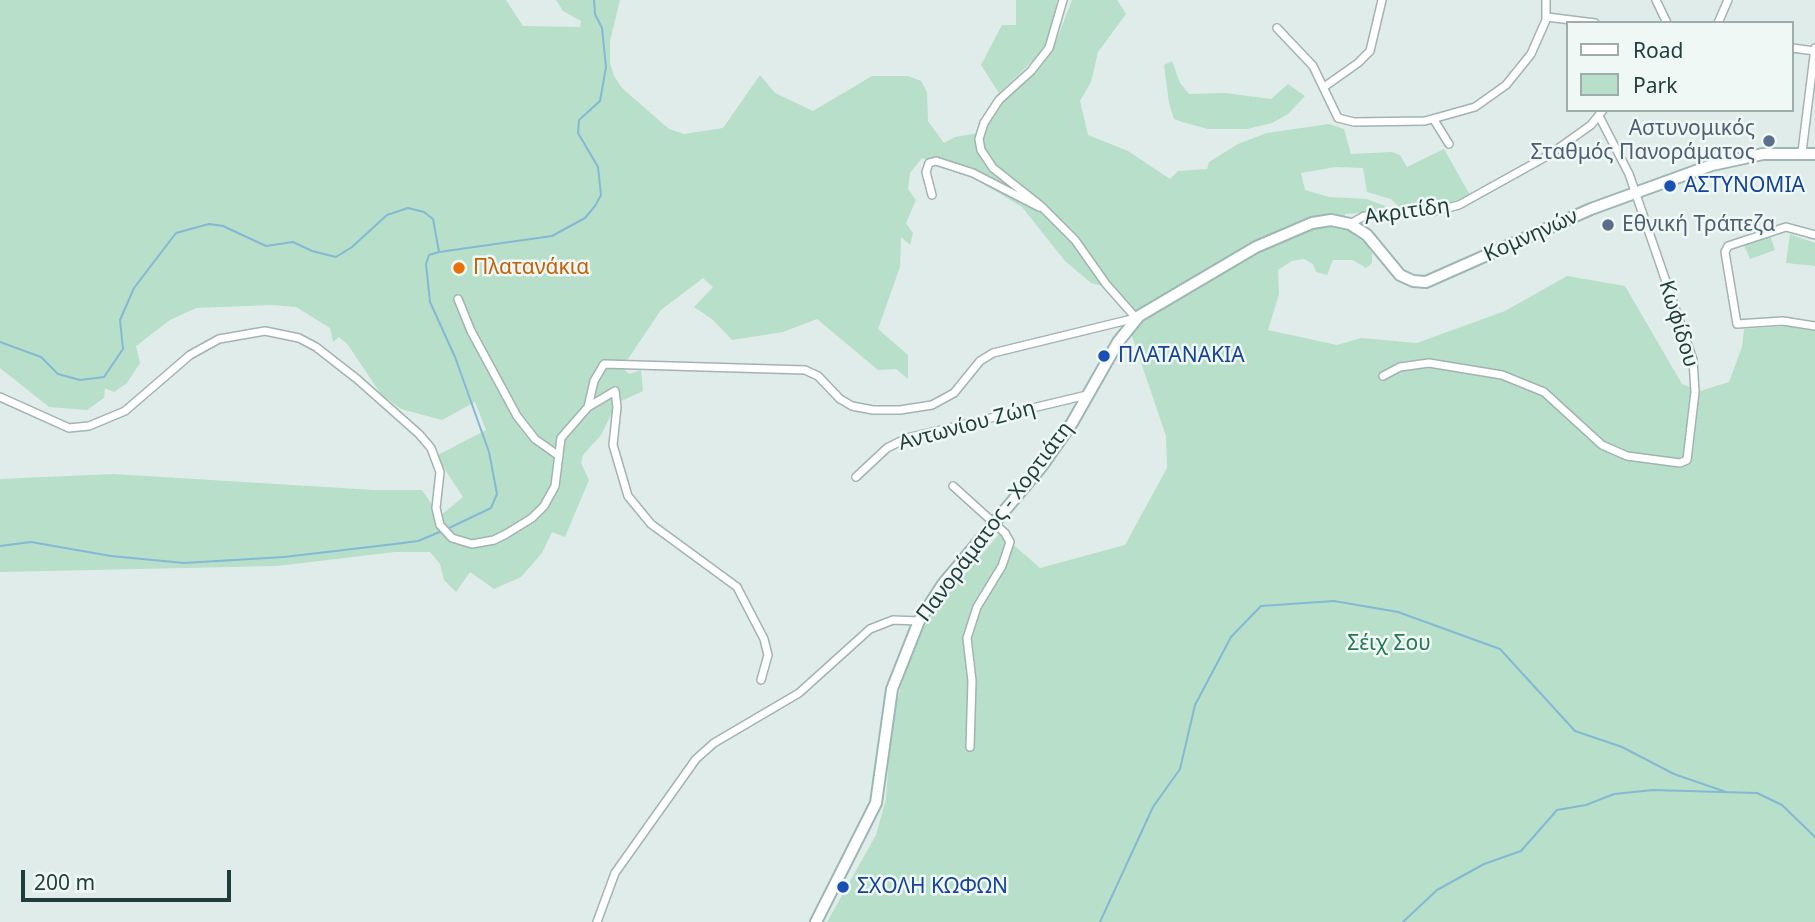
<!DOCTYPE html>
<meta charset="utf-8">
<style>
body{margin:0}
#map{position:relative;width:1815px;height:922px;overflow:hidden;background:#e0ece9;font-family:"Noto Sans",sans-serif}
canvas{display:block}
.legend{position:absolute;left:1566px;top:21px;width:228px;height:91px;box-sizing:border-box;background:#f0f8f6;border:2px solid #9cadab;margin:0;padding:9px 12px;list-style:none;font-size:21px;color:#1f3d3b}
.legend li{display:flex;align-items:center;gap:14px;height:35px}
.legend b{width:35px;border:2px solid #9cadab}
.scale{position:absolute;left:21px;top:870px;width:210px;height:32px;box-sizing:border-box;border:4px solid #1f3d3b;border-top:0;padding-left:9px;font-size:21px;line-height:24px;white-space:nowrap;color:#1f3d3b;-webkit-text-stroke:5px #f0f8f6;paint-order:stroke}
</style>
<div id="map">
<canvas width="1815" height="922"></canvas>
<ul class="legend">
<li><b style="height:9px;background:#fff"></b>Road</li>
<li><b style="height:19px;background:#b7dfc9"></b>Park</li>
</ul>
<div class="scale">200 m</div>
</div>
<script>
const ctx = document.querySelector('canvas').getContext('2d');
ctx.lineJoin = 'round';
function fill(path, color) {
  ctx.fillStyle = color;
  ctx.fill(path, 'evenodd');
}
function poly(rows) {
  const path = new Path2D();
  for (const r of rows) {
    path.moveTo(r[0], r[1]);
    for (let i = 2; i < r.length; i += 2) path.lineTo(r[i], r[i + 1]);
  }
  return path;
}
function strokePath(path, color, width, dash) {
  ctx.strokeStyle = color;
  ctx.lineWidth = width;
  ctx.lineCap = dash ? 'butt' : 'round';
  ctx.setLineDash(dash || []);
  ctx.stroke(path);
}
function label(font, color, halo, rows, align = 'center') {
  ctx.font = font + ' "Noto Sans",sans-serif';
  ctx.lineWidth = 5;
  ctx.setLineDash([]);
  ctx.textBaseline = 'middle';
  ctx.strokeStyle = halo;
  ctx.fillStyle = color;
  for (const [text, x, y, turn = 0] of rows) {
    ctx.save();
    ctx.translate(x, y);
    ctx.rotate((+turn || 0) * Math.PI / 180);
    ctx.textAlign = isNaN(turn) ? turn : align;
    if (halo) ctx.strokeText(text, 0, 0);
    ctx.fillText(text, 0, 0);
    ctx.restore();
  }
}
fill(poly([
 [0,0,506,0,523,26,580,27,581,21,563,11,556,0,620,0,610,41,610,63,614,76,622,88,669,129,684,134,723,128,760,75,775,93,813,111,872,76,908,76,921,81,927,92,928,121,944,143,955,137,985,132,999,105,1035,72,1053,49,1072,0,1117,0,1126,14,1098,52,1091,82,1080,101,1088,135,1128,151,1170,179,1178,171,1207,169,1209,162,1238,144,1267,133,1329,124,1344,129,1351,154,1392,152,1400,155,1407,167,1444,149,1470,195,1441,206,1401,209,1391,199,1367,192,1363,168,1336,167,1301,173,1305,190,1329,197,1367,199,1385,206,1386,211,1345,214,1342,226,1365,243,1372,253,1372,263,1366,268,1353,260,1333,260,1327,275,1316,272,1313,264,1304,259,1292,261,1278,270,1279,294,1268,330,1337,345,1361,338,1417,343,1505,311,1567,276,1625,286,1682,384,1700,391,1729,382,1742,347,1744,329,1788,326,1815,331,1815,922,827,922,876,835,886,799,891,728,904,673,924,627,943,600,1000,533,1040,568,1125,545,1167,468,1166,436,1131,333,1147,317,1131,313,1113,289,1091,283,1065,261,1022,207,972,177,922,158,910,173,908,189,916,200,906,223,913,233,910,245,901,237,900,267,878,329,908,355,908,379,896,369,878,370,817,319,783,332,732,340,713,320,694,307,713,287,703,278,661,310,628,359,618,363,629,374,641,370,643,391,617,403,601,435,583,455,581,463,589,480,565,537,552,532,542,553,521,577,494,589,470,572,456,592,444,580,440,564,430,552,395,552,277,566,0,572,0,479,113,474,374,490,422,490,440,516,463,497,436,456,486,430,475,402,442,420,401,409,381,394,348,345,339,337,333,342,330,328,296,307,272,305,196,308,170,320,136,346,140,363,127,383,114,392,105,388,104,398,87,410,49,407,0,368],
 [1016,0,1057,0,1055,16,1046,44,1038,56,999,93,981,65,1002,25,1016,25],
 [1172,61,1180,83,1189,94,1225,93,1271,99,1288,84,1305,96,1288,114,1272,123,1247,129,1208,129,1182,122,1174,119,1169,103,1164,65],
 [1790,234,1815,243,1815,266,1786,263],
 [1770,235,1775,250,1750,259,1744,245]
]), '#b7dfc9');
strokePath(poly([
 [0,342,41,357,58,374,80,380,104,377,123,349,120,320,134,288,176,233,209,224,223,226,266,246,293,242,312,251,336,257,352,247,387,215,408,208,424,212,433,219,439,252],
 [447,529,491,508,497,494,489,452,455,357,430,302,426,264,429,255,439,252,552,236,585,218,595,206,601,195,598,167,578,133,579,120,600,101,606,67,602,28,595,14,594,0],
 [0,546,31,542,111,556,184,563,284,557,395,544,418,541,442,531],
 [1100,922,1153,807,1180,769,1195,705,1231,637,1261,606,1334,601,1398,612,1500,649,1575,731,1622,747,1674,774,1726,792],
 [1403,922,1437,890,1484,864,1521,851,1557,810,1586,805,1614,794,1653,790,1757,793,1782,805,1815,837]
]), '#84b9d5', 2);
const street = poly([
 [1063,0,1049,48,1031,71,999,100,984,123,979,139,981,150,993,168,1041,206,1075,240,1106,284,1136,318],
 [1656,0,1667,23],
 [1547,17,1595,23],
 [1718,23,1728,0],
 [1277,28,1313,66,1338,118,1354,122,1425,121,1475,107,1506,85,1531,54,1546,20,1546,0],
 [1792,48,1815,51],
 [1324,87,1358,63,1370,51,1382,0],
 [1434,120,1449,144],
 [1802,152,1815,48],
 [932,195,926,172,929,163,936,161,973,173,1039,207],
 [1350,224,1364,216,1432,212,1459,205,1549,155,1591,125,1603,110],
 [1815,235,1786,227,1728,246,1725,252,1737,324,1783,321,1815,326],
 [458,299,471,331,517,416,535,439,559,456],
 [1383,376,1400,367,1429,363,1502,375,1544,392,1602,445,1627,456,1680,463,1687,460,1695,392,1693,360,1629,174,1599,116],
 [0,397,69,428,89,426,125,411,190,355,219,339,265,331,299,338,316,347,357,379,419,434,431,448,440,472,436,508,440,525,452,538,472,544,494,540,506,534,532,518,544,506,555,486,561,438,588,407,594,381,604,364,805,370,818,376,840,399,852,406,873,410,900,410,932,405,954,393,980,361,993,353,1136,318],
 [588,407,615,391,617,407,613,445,628,496,651,524,737,587,764,639,768,655,761,680],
 [856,477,887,448,907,438,1087,395],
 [953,486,1005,533,1010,542,1002,566,977,607,967,638,972,681,970,747],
 [597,922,615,873,696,759,714,743,799,693,870,629,893,620,919,621]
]);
const secondary = poly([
 [816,922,876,803,892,689,919,621,943,584,1042,466,1072,423,1118,342,1139,316,1256,247,1312,223,1331,220,1350,224,1367,235,1400,275,1413,281,1426,282,1591,209,1712,165,1763,154,1815,154]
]);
strokePath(street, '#a2b4b1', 10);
strokePath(secondary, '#9db8b4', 14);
strokePath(street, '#fff', 7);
strokePath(secondary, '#fff', 10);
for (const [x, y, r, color] of [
 [1769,141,7,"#5c6f8a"],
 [1670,186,7,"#1a4fb4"],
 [1608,225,7,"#5c6f8a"],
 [459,268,7,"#e8710a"],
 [1104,356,7,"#1a4fb4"],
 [843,887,7,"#1a4fb4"]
]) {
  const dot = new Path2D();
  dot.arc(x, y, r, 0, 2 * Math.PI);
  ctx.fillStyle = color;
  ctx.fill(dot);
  strokePath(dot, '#f0f8f6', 2.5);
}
label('21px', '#4e5e75', '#f0f8f6', [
 ["Αστυνομικός",1755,129],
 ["Σταθμός Πανοράματος",1755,153],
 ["Εθνική Τράπεζα",1622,225,"left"]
], 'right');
label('21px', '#164399', '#f0f8f6', [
 ["ΑΣΤΥΝΟΜΙΑ",1684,186],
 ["ΠΛΑΤΑΝΑΚΙΑ",1118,356],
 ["ΣΧΟΛΗ ΚΩΦΩΝ",857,887]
], 'left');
label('21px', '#1f3d3b', '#f0f8f6', [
 ["Ακριτίδη",1407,212,-8],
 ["Κομνηνών",1531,236,-24],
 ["Κωφίδου",1678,324,73],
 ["Αντωνίου Ζώη",967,426,-15],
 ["Πανοράματος - Χορτιάτη",995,522,-53]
]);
label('21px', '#c56008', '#f0f8f6', [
 ["Πλατανάκια",473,268]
], 'left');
label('21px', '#277755', '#f0f8f6', [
 ["Σέιχ Σου",1389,644]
]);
</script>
